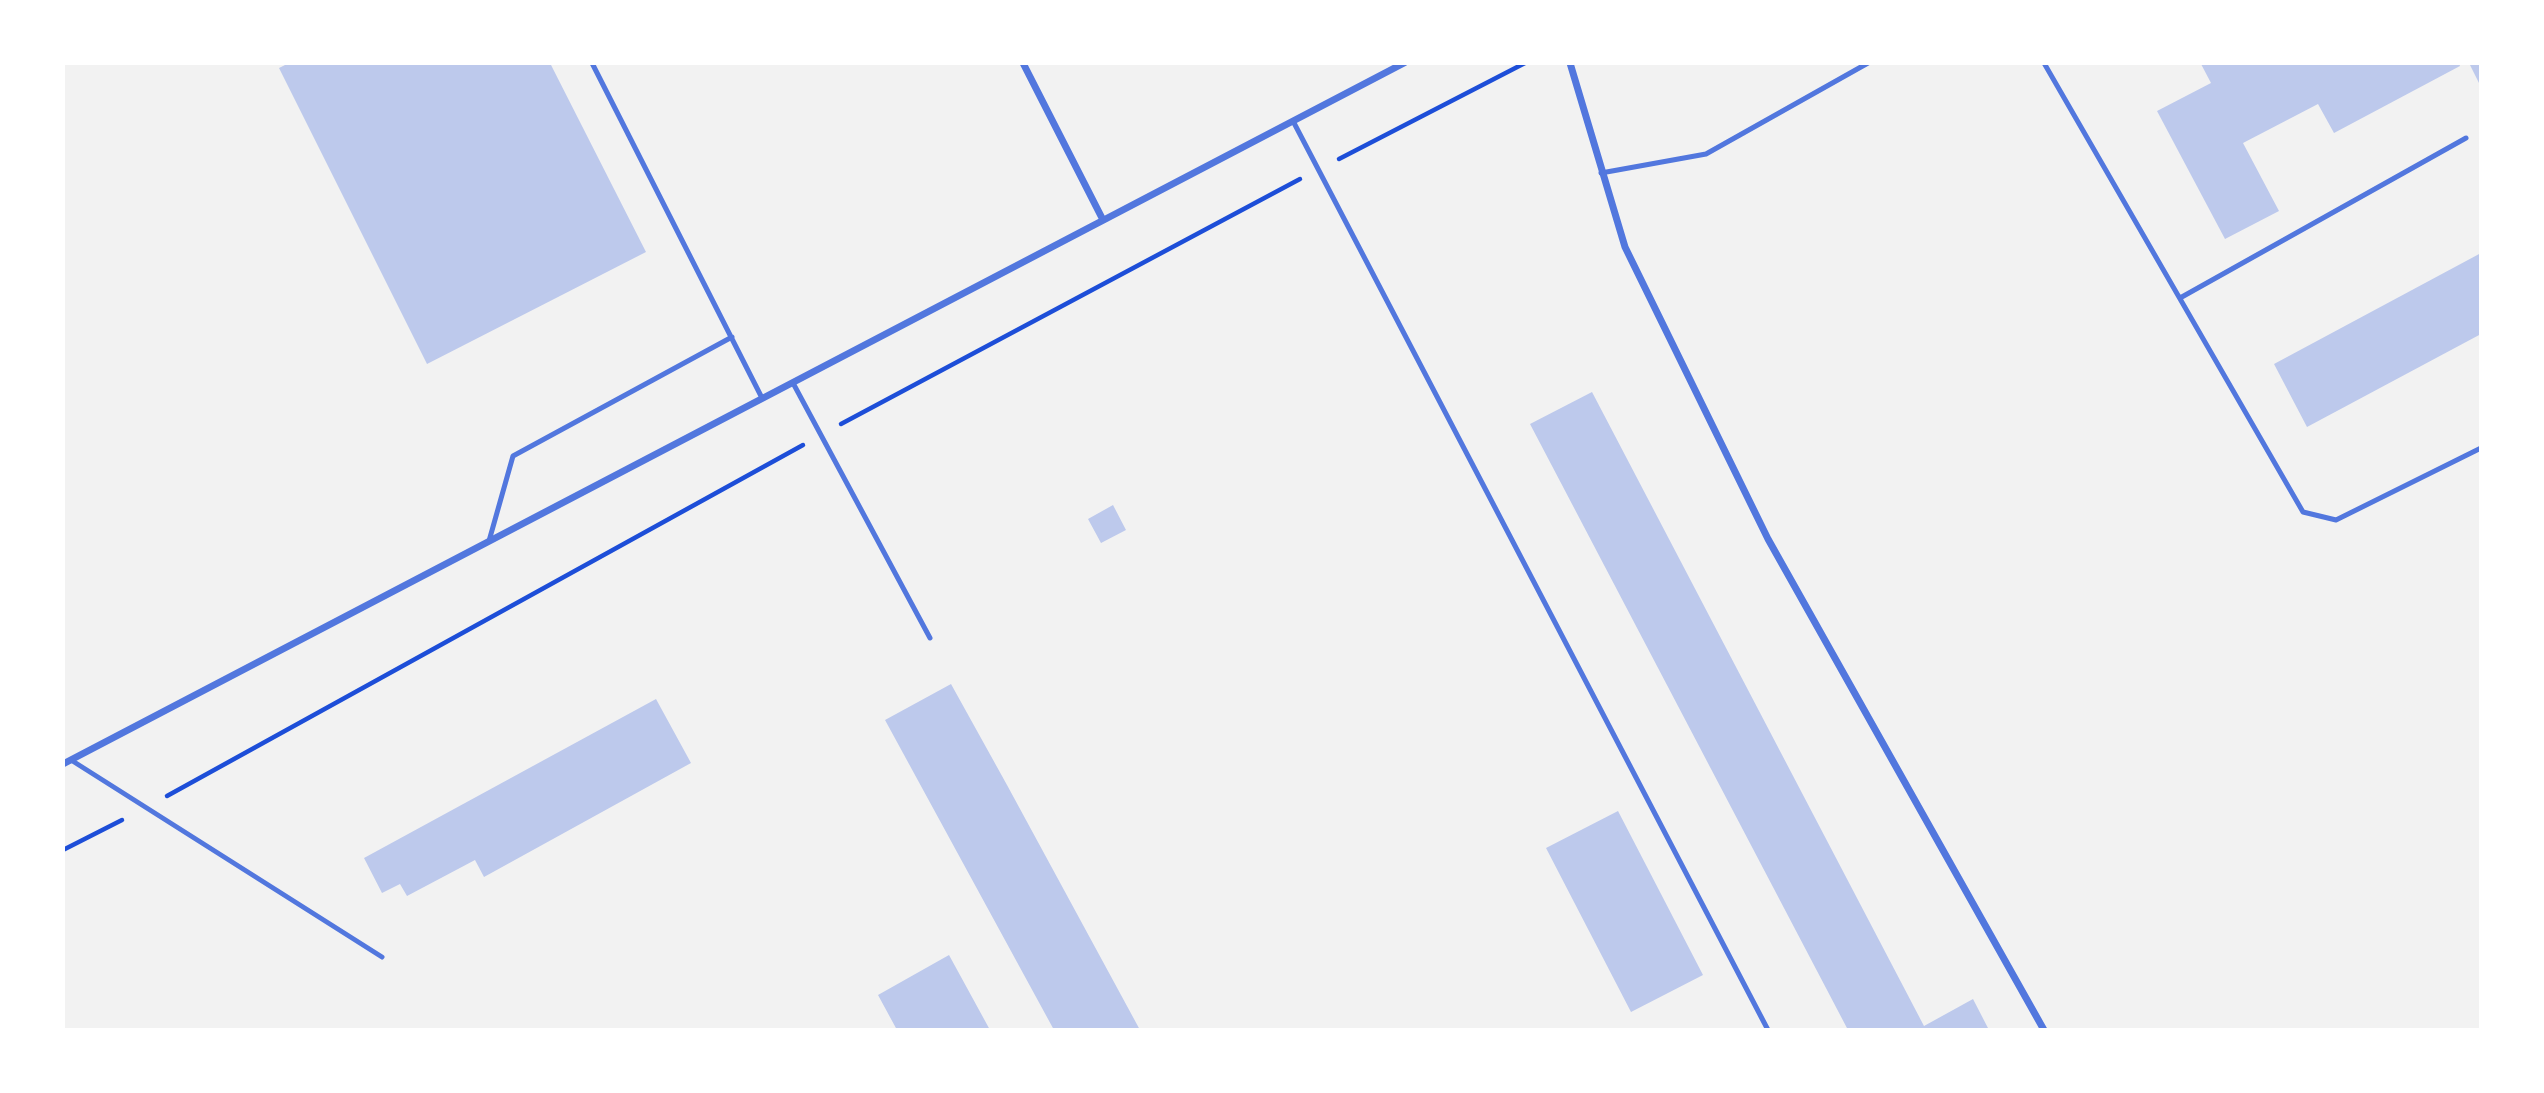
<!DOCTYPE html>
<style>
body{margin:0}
#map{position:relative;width:2544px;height:1093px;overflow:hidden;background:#f2f2f2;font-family:"Work Sans",sans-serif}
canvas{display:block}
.frame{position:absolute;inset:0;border:65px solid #fff;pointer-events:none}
</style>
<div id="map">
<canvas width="2544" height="1093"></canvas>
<div class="frame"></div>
</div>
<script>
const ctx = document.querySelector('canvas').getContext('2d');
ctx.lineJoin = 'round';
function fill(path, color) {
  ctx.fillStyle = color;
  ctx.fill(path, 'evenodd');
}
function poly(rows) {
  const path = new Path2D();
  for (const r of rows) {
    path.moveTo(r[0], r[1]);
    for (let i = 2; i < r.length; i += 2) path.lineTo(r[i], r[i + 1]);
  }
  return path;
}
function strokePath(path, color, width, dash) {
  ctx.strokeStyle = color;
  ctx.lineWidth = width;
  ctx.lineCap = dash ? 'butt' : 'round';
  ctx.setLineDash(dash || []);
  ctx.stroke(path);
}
fill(poly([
 [289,63,550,63,646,252,427,364,279,68],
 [2203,63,2459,63,2460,66,2334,133,2318,104,2243,143,2279,211,2225,239,2157,111,2211,83,2201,64],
 [2469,63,2481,63,2481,87],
 [2481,253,2481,334,2307,427,2274,364],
 [1592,392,1924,1026,1973,999,1989,1030,1848,1030,1530,424],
 [1113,505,1126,530,1101,543,1088,519],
 [951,684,1007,785,1140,1030,1054,1030,885,720],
 [656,699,691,763,484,877,475,860,407,896,400,884,382,893,364,858],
 [1618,811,1703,975,1631,1012,1546,848],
 [949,955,990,1030,897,1030,878,995]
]), '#bdc9ec');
strokePath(poly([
 [1339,159,1525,63],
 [841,424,1300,179],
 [167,796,803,445],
 [63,850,122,820]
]), '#1d4ed8', 4.5);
strokePath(poly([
 [592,63,762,398],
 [2044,63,2303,512,2336,520,2481,448],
 [1293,121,1768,1030],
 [1601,173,1706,154,1868,63],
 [2180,298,2466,138],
 [793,383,930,638],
 [489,541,513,456,732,337],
 [71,760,382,957]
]), '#5277de', 5);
strokePath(poly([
 [1023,63,1103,220],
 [1570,63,1625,247,1768,539,2044,1030],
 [63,764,1404,63]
]), '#5277de', 7);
</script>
